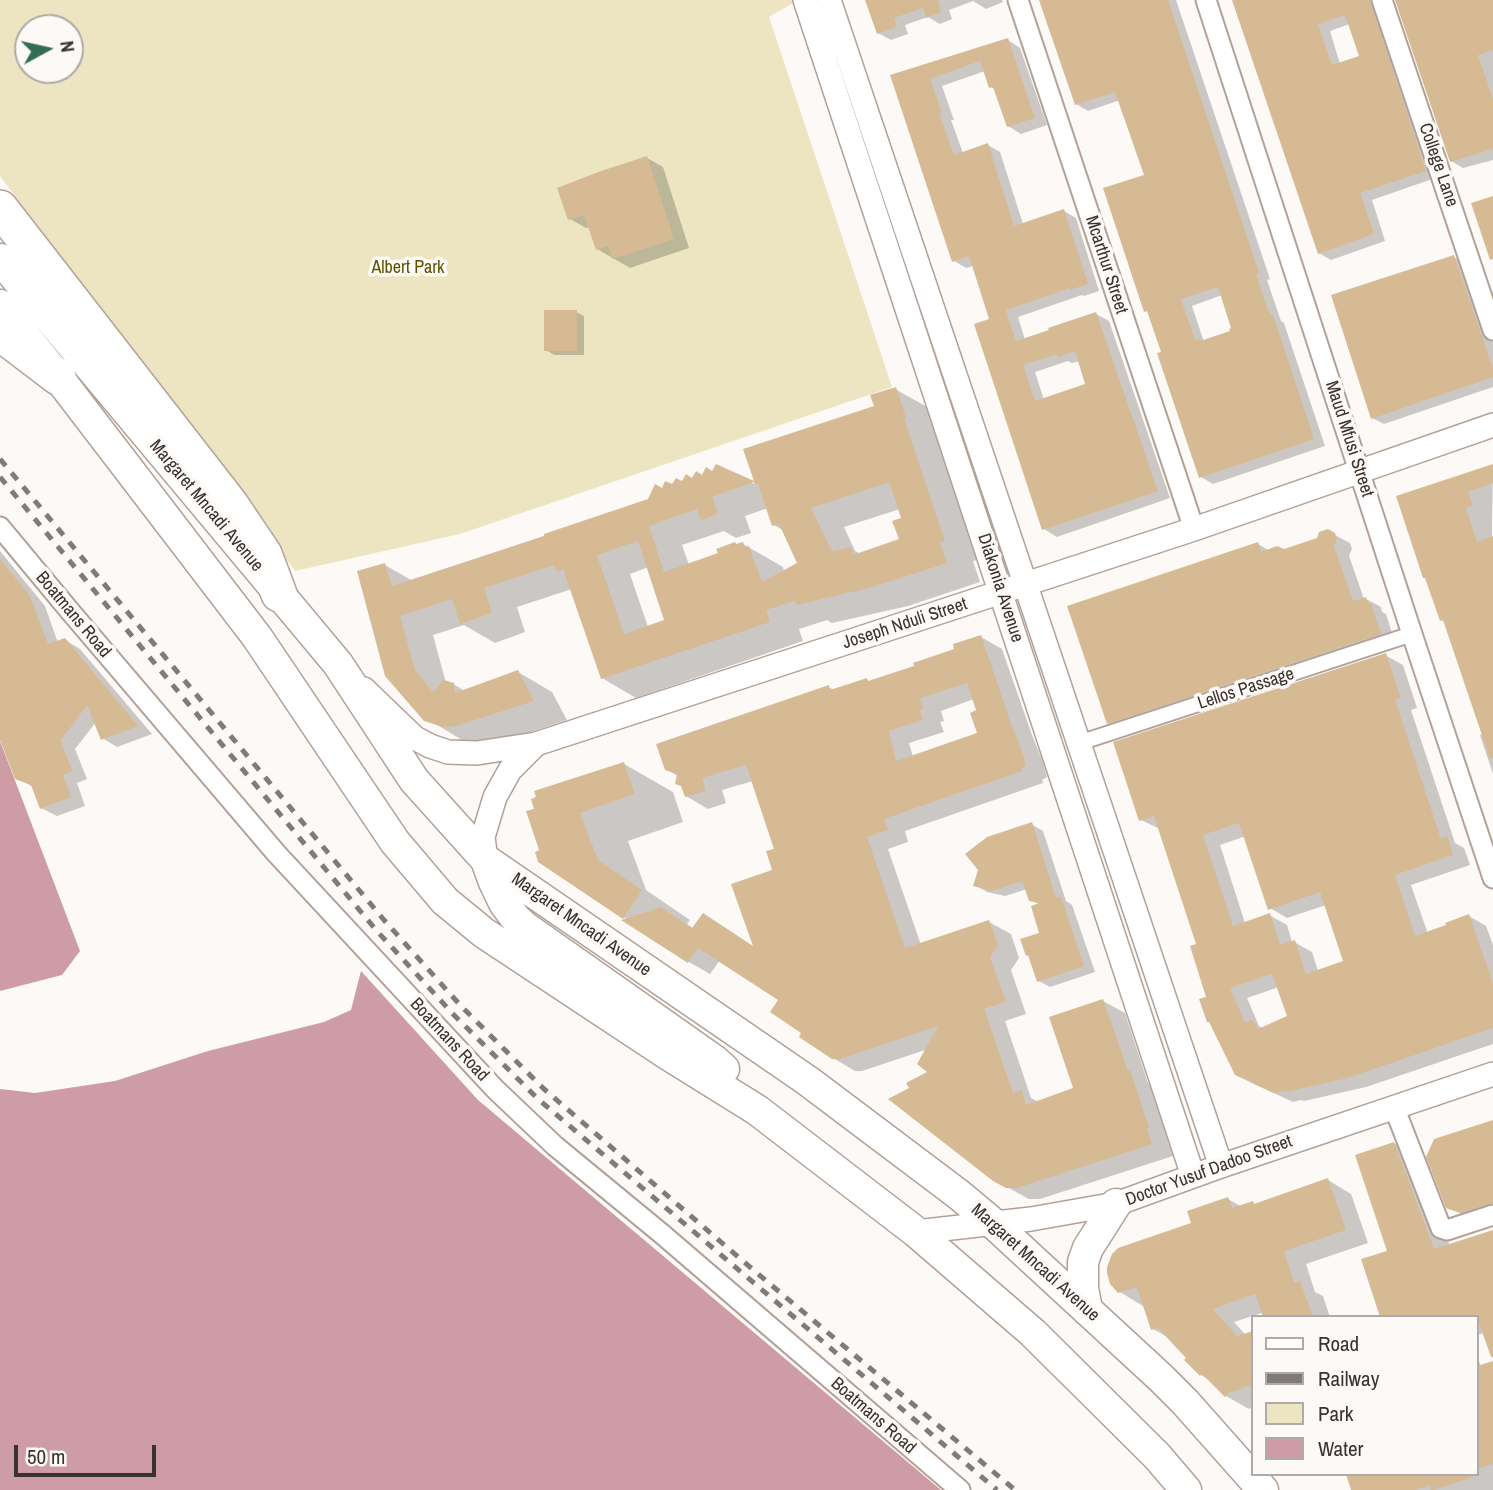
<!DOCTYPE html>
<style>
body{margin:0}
#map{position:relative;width:1493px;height:1490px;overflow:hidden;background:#fdf9f7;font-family:"Archivo Narrow",sans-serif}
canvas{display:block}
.legend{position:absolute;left:1251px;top:1315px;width:228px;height:161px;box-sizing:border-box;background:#fdf9f7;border:2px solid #afa9a7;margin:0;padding:9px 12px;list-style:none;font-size:21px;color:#39322e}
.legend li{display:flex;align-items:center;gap:14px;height:35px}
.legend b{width:35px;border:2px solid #afa9a7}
.north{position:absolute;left:14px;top:14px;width:70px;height:70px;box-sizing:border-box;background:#fdf9f7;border:2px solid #afa9a7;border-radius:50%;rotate:82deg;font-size:19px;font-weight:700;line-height:28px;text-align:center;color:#39322e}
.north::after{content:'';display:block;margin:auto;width:24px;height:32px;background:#346d56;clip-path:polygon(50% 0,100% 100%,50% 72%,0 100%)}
.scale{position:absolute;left:14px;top:1445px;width:142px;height:32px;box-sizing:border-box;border:4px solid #39322e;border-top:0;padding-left:9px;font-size:21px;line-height:24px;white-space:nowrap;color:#39322e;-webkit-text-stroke:5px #fdf9f7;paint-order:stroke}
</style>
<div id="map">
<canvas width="1493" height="1490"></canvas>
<ul class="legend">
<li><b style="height:9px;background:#fff"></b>Road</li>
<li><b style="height:9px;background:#817b78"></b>Railway</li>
<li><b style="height:19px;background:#ede5c1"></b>Park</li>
<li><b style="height:19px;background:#cd9ca4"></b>Water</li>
</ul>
<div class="north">N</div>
<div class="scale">50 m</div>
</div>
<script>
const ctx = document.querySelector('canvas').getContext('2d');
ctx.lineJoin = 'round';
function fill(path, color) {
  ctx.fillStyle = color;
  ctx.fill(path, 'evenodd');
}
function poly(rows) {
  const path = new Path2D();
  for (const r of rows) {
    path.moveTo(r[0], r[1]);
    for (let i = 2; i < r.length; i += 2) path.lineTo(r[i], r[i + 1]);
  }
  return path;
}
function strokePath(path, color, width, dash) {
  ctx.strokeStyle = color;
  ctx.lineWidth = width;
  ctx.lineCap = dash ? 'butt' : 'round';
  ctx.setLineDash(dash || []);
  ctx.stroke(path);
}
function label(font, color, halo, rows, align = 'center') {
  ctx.font = font + ' "Archivo Narrow",sans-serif';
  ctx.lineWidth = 7;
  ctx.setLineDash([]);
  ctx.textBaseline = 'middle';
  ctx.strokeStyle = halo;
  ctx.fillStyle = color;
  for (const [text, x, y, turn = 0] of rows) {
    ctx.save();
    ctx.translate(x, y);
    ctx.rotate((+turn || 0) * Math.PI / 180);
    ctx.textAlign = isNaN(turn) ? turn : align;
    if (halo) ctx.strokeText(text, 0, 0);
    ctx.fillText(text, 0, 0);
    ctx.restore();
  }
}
fill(poly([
 [0,0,798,0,769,17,892,387,460,534,295,571,0,176],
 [28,28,70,28,70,70,28,70]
]), '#ede5c1');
fill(poly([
 [0,741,80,951,62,975,0,991],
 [361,971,478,1100,941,1490,0,1490,0,1089,35,1093,115,1081,208,1051,324,1022,351,1010]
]), '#cd9ca4');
fill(poly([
 [867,0,1002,0,1003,2,986,9,973,1,949,10,952,19,940,24,928,17,905,25,908,34,891,40,878,33],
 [1041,0,1176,0,1270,279,1267,280,1281,321,1284,323,1325,446,1213,484,1201,477,1163,353,1149,312,1146,311,1146,176,1120,100,1088,111,1076,104],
 [1222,295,1233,332,1204,342,1192,306],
 [1234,0,1385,0,1438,177,1372,200,1385,241,1331,260,1319,253],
 [1350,24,1361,58,1340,64,1330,31],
 [1397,0,1493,0,1493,160,1463,168,1451,161],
 [1008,40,1020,48,1047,125,1021,134,1008,126,996,90,991,87,985,71,942,86,954,120,951,120,963,153,988,145,1000,152,1023,224,1064,211,1076,218,1099,291,1084,296,1082,295,1018,317,1025,340,1096,314,1109,321,1170,498,1057,537,1044,529,991,320,973,266,966,268,954,261,892,77],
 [1068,361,1072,363,1080,361,1087,385,1044,400,1035,372],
 [647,158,663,167,689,248,630,268,597,249,590,227,586,228,570,219],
 [1454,257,1466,264,1493,343,1493,387,1384,424,1372,418],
 [576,312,584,316,584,355,554,355,546,350],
 [895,389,929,408,939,437,937,437,977,560,973,561,980,582,908,606,832,623,827,620,799,629,803,641,636,698,602,678,572,589,517,607,525,632,495,643,464,625,433,635,446,683,453,684,465,691,518,672,552,692,567,720,491,745,467,743,419,714,385,565,413,581,649,500,663,490,713,474,717,467,757,485,745,450,876,407],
 [768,508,774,525,784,531,799,564,784,572,783,567,743,544,689,565,682,545,724,531,736,538,751,533,745,516],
 [900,509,903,519,901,540,861,554,855,551,844,527],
 [649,567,666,621,648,627,630,574],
 [1493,465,1492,524,1493,774,1480,735,1484,733,1446,623,1442,620,1398,497],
 [1327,531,1350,543,1352,549,1349,556,1364,599,1366,599,1381,607,1382,612,1386,614,1395,642,1123,731,1108,723,1258,544,1270,551,1283,551,1318,539],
 [0,551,45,606,58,643,65,640,80,649,152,734,117,747,102,738,96,722,75,749,87,779,77,783,85,806,57,816,41,808,33,787,17,778,0,735],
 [981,637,1002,649,1032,735,1043,762,1047,777,1042,780,1043,783,905,831,908,842,888,849,921,945,989,922,1011,934,1019,958,1011,970,1026,1014,1005,1021,1031,1098,1039,1102,1075,1089,1103,1001,1125,1013,1148,1083,1152,1085,1170,1141,1168,1141,1173,1156,1040,1199,1029,1199,994,1180,911,1089,930,1072,928,1049,862,1071,855,1071,833,1058,803,1033,780,1000,720,960,710,974,689,962,625,920,628,920,540,861,537,853,624,764,673,792,683,822,628,841,646,890,690,920,687,924,694,929,703,915,755,948,774,871,776,850,753,781,722,790,726,803,708,809,686,796,678,776,666,769,829,687,835,691,866,680,870,682,916,667,956,650],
 [974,699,978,712,979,734,913,757,909,743,944,732,940,722,944,721,941,711],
 [1385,655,1403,665,1417,708,1411,710,1455,843,1464,848,1470,865,1411,885,1428,934,1469,916,1486,926,1493,945,1493,1044,1366,1087,1304,1101,1301,1100,1293,1102,1254,1084,1236,1073,1209,998,1198,946,1160,829,1141,820],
 [1246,836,1270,908,1287,918,1326,905,1345,962,1318,971,1312,952,1294,942,1292,942,1287,925,1269,915,1245,923,1220,845],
 [1279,987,1289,1017,1264,1029,1259,1026,1247,998],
 [1031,824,1043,831,1066,901,1072,905,1095,972,1050,987,1039,981,1031,957,1027,955,1042,934,1040,905,1030,899,1027,889,1005,896,987,892,975,885],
 [1493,1122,1493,1223,1472,1220,1448,1206],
 [1394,1143,1417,1157,1450,1246,1493,1232,1493,1359,1484,1333,1477,1335,1477,1317,1390,1252],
 [1328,1180,1351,1194,1368,1243,1306,1264,1315,1292,1323,1296,1330,1317,1272,1317,1268,1311,1234,1322,1253,1343,1253,1405,1249,1409,1226,1396,1211,1381,1201,1375,1187,1360,1189,1358,1171,1339,1153,1329,1143,1306,1120,1292,1193,1224,1228,1199,1242,1207,1253,1203,1257,1205],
 [1477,1355,1481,1367,1493,1363,1493,1490,1353,1490,1348,1474,1477,1474]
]), '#0003');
fill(poly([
 [865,0,938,0,941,12,926,18,923,8,894,18,897,27,877,34],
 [1039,0,1168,0,1259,273,1256,274,1270,315,1273,315,1314,439,1199,478,1157,353,1161,352,1147,311,1144,312,1103,188,1144,175,1115,92,1075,105],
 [1218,287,1231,328,1229,329,1230,331,1200,341,1199,339,1195,340,1181,299],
 [1232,0,1370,0,1426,171,1360,193,1374,234,1318,254],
 [1345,15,1359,56,1332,65,1318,24],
 [1395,0,1493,0,1493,50,1478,55,1493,99,1493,149,1450,162],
 [1008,38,1035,118,1007,127,993,87,989,88,980,61,930,79,942,113,939,113,954,155,988,143,1014,226,1064,209,1088,284,1070,290,1070,288,1006,310,1016,341,1049,330,1048,328,1096,312,1158,491,1042,530,974,324,989,319,969,256,952,262,890,75],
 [1075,351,1085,384,1035,401,1023,365,1057,354,1058,357],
 [647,156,674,239,612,259,608,246,596,250,584,215,568,220,557,188,601,171],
 [1493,196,1493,259,1490,260,1471,203],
 [1454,255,1493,368,1493,377,1371,419,1331,295],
 [544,310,577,310,577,351,544,351],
 [896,387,906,418,904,418,945,541,940,542,947,563,873,587,797,605,795,601,766,610,770,622,601,679,563,569,557,572,554,565,484,588,492,613,460,624,452,599,400,616,415,670,433,692,444,680,454,683,455,693,518,670,534,701,456,726,443,727,424,721,385,676,357,571,385,563,392,586,544,536,544,534,648,499,655,484,662,488,665,481,672,484,676,478,682,481,686,474,692,478,696,471,702,475,706,467,712,471,716,464,754,481,743,449,874,406,870,395],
 [754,482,755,485,758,484,772,526,779,524,797,563,762,582,749,546,745,547,743,542,736,544,735,542,716,549,718,553,664,572,649,526,697,509,701,520,718,514,712,497],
 [889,482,901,518,892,521,899,539,853,555,852,547,832,551,811,508],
 [638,541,664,620,624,634,597,555],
 [1493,464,1493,483,1468,492,1473,506,1466,508,1477,542,1493,536,1493,758,1490,759,1443,620,1440,621,1425,578,1423,578,1396,496],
 [1328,529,1335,533,1337,540,1334,546,1353,601,1366,597,1368,604,1371,603,1381,634,1107,724,1067,606,1258,542,1261,552,1277,546,1284,549,1317,538,1319,532],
 [0,559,30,596,48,644,65,638,138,726,101,740,87,705,61,740,72,771,63,775,71,797,40,809,31,785,15,779,0,740],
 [981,635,1010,721,1021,748,1026,765,1022,768,1022,771,884,819,888,830,867,837,905,948,989,920,998,945,990,957,1006,1002,984,1009,1013,1093,1022,1090,1026,1105,1073,1088,1049,1017,1103,999,1128,1071,1130,1070,1149,1128,1147,1129,1152,1144,1017,1188,1006,1188,993,1181,888,1099,909,1088,906,1083,927,1072,917,1064,938,1026,840,1059,832,1059,799,1037,801,1033,770,1012,778,1000,698,948,688,963,621,920,661,907,692,928,703,913,753,946,731,884,772,870,766,851,774,849,746,765,702,778,706,791,685,797,681,786,675,784,677,774,665,770,656,744,829,685,830,690,867,678,868,681,914,666,913,663,954,649,953,644],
 [967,683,976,710,970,713,977,733,896,761,889,731,923,720,920,710,923,709,920,698],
 [1386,653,1401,698,1395,700,1441,839,1447,836,1453,855,1395,875,1415,936,1446,925,1445,923,1469,914,1493,983,1493,1028,1348,1078,1285,1092,1284,1091,1274,1093,1235,1075,1209,1022,1207,1022,1199,999,1206,997,1190,946,1196,944,1154,816,1139,821,1113,742],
 [1239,823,1268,910,1320,892,1343,961,1306,974,1295,940,1280,945,1270,913,1233,926,1203,835],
 [1272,974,1287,1016,1258,1029,1253,1020,1245,1023,1230,988],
 [624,762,635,794,580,813,598,860,642,890,623,919,538,862,535,852,539,850,526,811,534,809,531,799,536,797,534,791],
 [1032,822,1056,898,1061,896,1084,966,1037,982,1028,955,1026,956,1020,939,1039,933,1031,906,1039,903,1029,901,1022,881,992,891,973,886,978,870,965,854,987,837],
 [1493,1120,1493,1203,1460,1213,1446,1208,1426,1157,1434,1139],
 [1394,1142,1434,1249,1493,1230,1493,1357,1491,1357,1477,1317,1380,1317,1361,1259,1387,1251,1355,1155],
 [1328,1178,1346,1230,1284,1251,1294,1283,1300,1281,1313,1317,1263,1317,1255,1294,1213,1309,1237,1336,1253,1331,1253,1384,1229,1393,1225,1397,1202,1374,1200,1376,1184,1360,1186,1358,1158,1328,1151,1330,1137,1287,1118,1293,1110,1284,1107,1273,1107,1267,1112,1254,1118,1248,1191,1223,1187,1211,1228,1197,1232,1208,1253,1201,1254,1204],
 [1493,1361,1493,1464,1477,1469,1477,1366],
 [1346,1474,1473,1474,1473,1477,1434,1490,1431,1490,1430,1485,1416,1490,1351,1490]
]), '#d6ba94');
const pedestrian = poly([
 [1079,743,1412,634]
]);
const minor = poly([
 [1018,0,1194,529],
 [1206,0,1412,634,1493,878],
 [1382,0,1493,330],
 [0,527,69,610,276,853,495,1089,555,1146,662,1234,960,1490],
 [1394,1107,1441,1228,1447,1230,1493,1215]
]);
const tertiary = poly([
 [805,0,1193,1176],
 [829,0,1221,1166],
 [364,689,415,738,430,746,448,752,477,753,536,744,1194,529,1493,425],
 [486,860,483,837,495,797,510,770,536,744],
 [916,1232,1031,1219,1116,1204,1221,1166,1493,1074]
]);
const primary = poly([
 [0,259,338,664,414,780,486,860,808,1081,958,1194,994,1224,1161,1378,1185,1402,1263,1490],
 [0,305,58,377,257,637,395,842,445,901,484,933,667,1054,757,1110,916,1232,1033,1333,1157,1456,1186,1490],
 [486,860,494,882,504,903,516,919,525,927,714,1060,724,1069],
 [1087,1310,1083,1288,1083,1262,1088,1248,1116,1204]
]);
const motorway = poly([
 [0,208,231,505,264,554,279,594],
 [0,333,58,377]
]);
strokePath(pedestrian, '#b2a197', 18);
strokePath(minor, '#b2a197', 23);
strokePath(tertiary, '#b2a197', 26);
strokePath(primary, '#b2a197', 33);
strokePath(motorway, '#b2a197', 38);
strokePath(pedestrian, '#fff', 14);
strokePath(minor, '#fff', 19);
strokePath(tertiary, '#fff', 23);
strokePath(primary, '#fff', 30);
strokePath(motorway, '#fff', 35);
strokePath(poly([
 [0,459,384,920,461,1006,544,1089,751,1268,1015,1490],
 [0,477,376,930,454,1015,538,1099,997,1490]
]), '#817b78', 5, [9, 9]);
label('18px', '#39322e', '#fdf9f7', [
 ["College Lane",1438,165,71],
 ["Mcarthur Street",1106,265,72],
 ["Maud Mfusi Street",1349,439,72],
 ["Margaret Mncadi Avenue",206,506,50],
 ["Diakonia Avenue",1000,588,72],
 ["Boatmans Road",73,615,50],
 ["Joseph Nduli Street",905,624,-18],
 ["Lellos Passage",1246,689,-18],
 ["Margaret Mncadi Avenue",581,925,35],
 ["Boatmans Road",449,1040,47],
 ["Doctor Yusuf Dadoo Street",1209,1171,-20],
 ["Margaret Mncadi Avenue",1035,1263,42],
 ["Boatmans Road",873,1416,41]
]);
label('18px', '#605201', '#fdf9f7', [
 ["Albert Park",408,268]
]);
</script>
